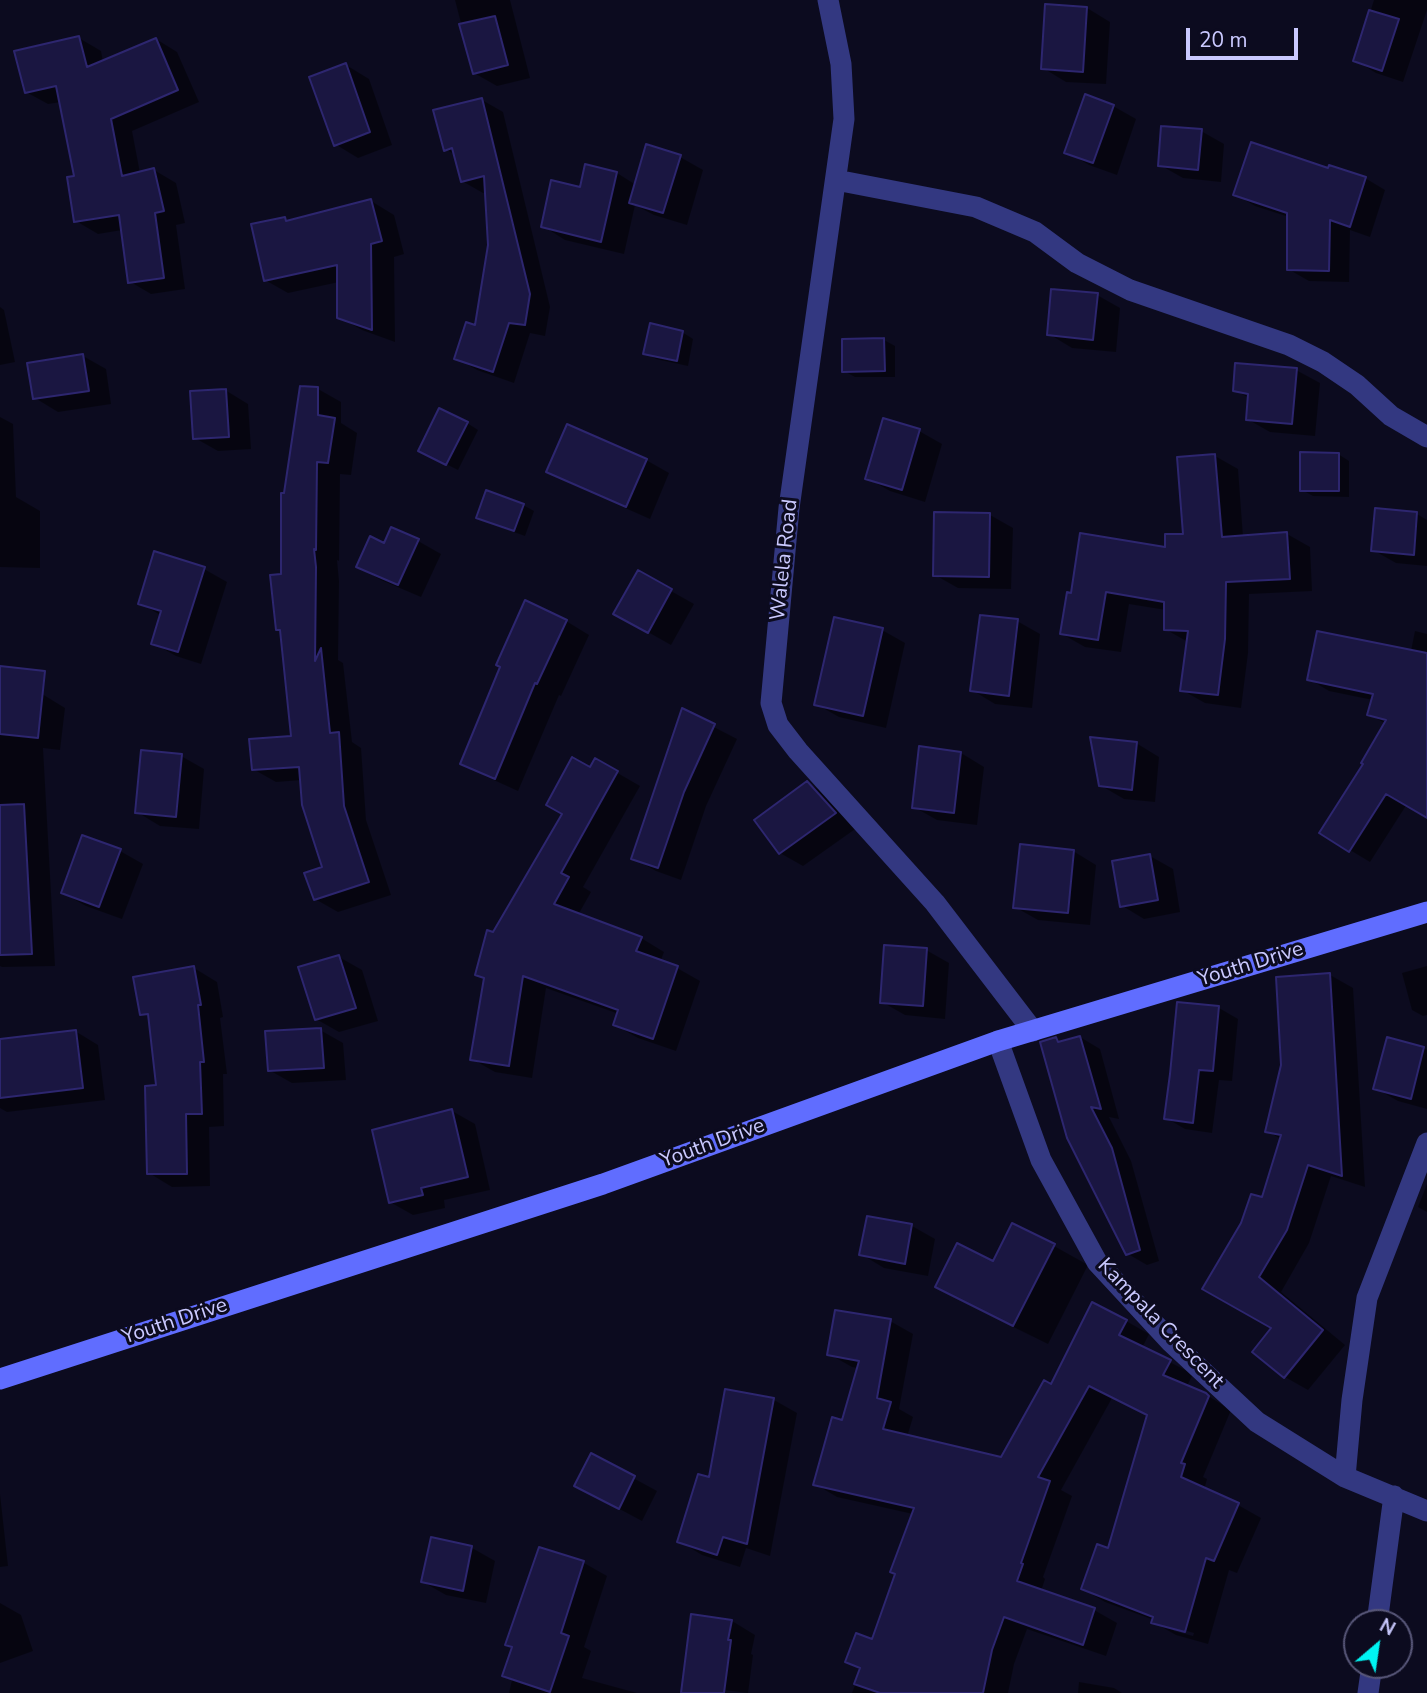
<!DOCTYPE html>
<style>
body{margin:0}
#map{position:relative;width:1427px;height:1693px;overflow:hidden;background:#0c0b1f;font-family:"Nunito Sans",sans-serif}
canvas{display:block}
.north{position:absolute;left:1343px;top:1609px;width:70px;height:70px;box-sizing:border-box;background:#0c0b1f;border:2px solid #585779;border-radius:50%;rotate:29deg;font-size:19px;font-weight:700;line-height:28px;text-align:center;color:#cac9ff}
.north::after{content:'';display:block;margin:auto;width:24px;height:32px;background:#00f4f2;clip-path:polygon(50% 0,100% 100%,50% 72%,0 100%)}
.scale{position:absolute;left:1186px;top:28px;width:112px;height:32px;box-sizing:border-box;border:4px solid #cac9ff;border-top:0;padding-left:9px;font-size:21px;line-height:24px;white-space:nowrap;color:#cac9ff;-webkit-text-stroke:5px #0c0b1f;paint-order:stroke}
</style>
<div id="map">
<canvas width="1427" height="1693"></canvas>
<div class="north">N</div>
<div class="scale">20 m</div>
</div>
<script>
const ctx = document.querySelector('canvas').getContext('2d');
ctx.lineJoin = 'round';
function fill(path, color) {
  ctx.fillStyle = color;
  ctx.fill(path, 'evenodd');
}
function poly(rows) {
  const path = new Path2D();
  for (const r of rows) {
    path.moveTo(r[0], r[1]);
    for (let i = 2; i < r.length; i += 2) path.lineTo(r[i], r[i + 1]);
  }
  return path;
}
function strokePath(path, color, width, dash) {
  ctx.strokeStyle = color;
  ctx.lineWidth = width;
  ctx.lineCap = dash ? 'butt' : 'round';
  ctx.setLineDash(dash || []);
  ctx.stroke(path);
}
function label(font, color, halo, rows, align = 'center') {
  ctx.font = font + ' "Nunito Sans",sans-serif';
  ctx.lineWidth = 6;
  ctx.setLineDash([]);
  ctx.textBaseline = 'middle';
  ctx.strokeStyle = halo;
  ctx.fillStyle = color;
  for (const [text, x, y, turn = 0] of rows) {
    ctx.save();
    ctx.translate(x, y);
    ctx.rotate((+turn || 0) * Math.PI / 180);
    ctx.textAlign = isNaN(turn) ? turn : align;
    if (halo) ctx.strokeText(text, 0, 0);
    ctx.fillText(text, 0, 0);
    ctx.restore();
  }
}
fill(poly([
 [455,0,510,0,530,78,497,86,474,73],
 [1374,0,1427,0,1427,10,1403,82,1376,73,1355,60],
 [1047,6,1087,8,1110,22,1106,84,1066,82,1043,68],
 [79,38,101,51,103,62,156,39,177,52,199,102,132,131,140,173,154,170,176,183,185,223,176,225,185,289,151,294,129,281,122,230,98,234,76,221,76,177,61,102,48,104,26,92],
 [346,65,369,79,392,145,358,158,335,144],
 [482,100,503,112,550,307,545,336,530,333,514,383,477,370,456,358,476,328,490,245,487,192,483,193,462,181,456,155,445,149],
 [1113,106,1136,119,1117,175,1089,165,1067,152],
 [1201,131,1224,144,1221,182,1183,178,1160,165],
 [680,157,703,170,687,225,654,215,635,205,624,254,565,240,543,226,581,189,617,173,636,185],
 [1329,170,1365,178,1385,190,1370,237,1350,230,1349,282,1309,281,1288,269,1289,217,1255,206,1235,194],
 [371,201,394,215,404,254,394,257,395,342,362,330,339,317,339,282,288,293,265,280,284,218,290,222],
 [1097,295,1120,308,1116,352,1072,348,1049,334],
 [0,307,4,310,15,362,0,365],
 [682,332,693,339,688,366,656,359,645,353],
 [884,340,895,346,895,377,855,377,844,371],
 [83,356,106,369,111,404,58,412,35,398],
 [1296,370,1320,383,1315,436,1270,432,1247,419,1249,398,1235,390],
 [318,389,341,402,341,423,357,433,351,475,340,474,339,561,337,560,339,581,338,660,343,663,352,742,361,748,366,820,391,895,338,912,315,899,324,868,302,780,276,782,253,769,293,737,282,632,277,629,283,576,285,495],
 [225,390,248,404,251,449,218,451,195,438],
 [0,417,13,424,16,497,40,511,40,568,0,567],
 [467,423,478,430,458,470,432,457],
 [919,431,942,444,925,502,890,491,867,478],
 [1338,454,1349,461,1349,497,1313,496,1302,490],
 [1215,456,1238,469,1243,537,1287,534,1310,547,1312,591,1249,594,1248,653,1241,708,1205,703,1182,690,1188,642,1165,629,1166,610,1129,604,1121,652,1085,647,1062,634,1068,594,1167,549,1185,536],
 [646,460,669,473,650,519,571,484,549,471],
 [523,505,534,511,525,536,489,523,478,517],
 [1417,514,1427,520,1427,566,1396,563,1373,550],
 [990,515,1013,528,1011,589,958,588,935,575],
 [418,541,441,554,421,597,381,580,359,567,385,545],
 [156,553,204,569,227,582,201,664,176,656,153,643,162,616,140,603],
 [639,573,694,604,671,645,616,614],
 [566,621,589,635,561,696,559,695,518,791,485,776,462,763,502,667],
 [1017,621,1040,634,1032,708,995,704,972,690],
 [882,630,905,643,886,728,839,717,816,704],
 [1415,631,1427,634,1427,816,1407,804,1370,862,1350,850,1366,763,1386,724,1369,714,1373,700,1329,691,1309,679,1411,651],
 [0,692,42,694,65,708,60,750,43,748,55,966,2,967,0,966],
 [683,711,737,739,706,806,681,880,656,871,633,858],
 [1136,743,1159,757,1155,802,1124,799,1100,785],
 [961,753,984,767,977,825,937,820,914,807],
 [181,756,204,769,199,829,160,826,137,812],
 [595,760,640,786,583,887,591,892,578,915,641,938,664,952,660,962,677,968,700,981,676,1051,638,1038,615,1025,619,1014,546,988,532,1078,495,1072,472,1059,485,979,477,974,494,934],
 [808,783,831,797,858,827,803,866,780,853],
 [120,851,143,864,122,919,86,906,63,893],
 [1073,851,1096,865,1090,925,1038,920,1015,907],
 [1150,856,1173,869,1180,912,1144,919,1121,905],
 [926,950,949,963,945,1019,905,1015,882,1002],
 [339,957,362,970,378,1021,339,1032,316,1019],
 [1427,966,1427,1015,1423,1016,1412,1010,1402,973],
 [194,968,217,982,223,1017,220,1018,227,1074,223,1074,224,1126,209,1127,210,1186,172,1187,149,1173,158,1087],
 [1330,975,1353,988,1365,1187,1331,1176,1309,1243,1281,1292,1345,1345,1308,1390,1285,1377,1254,1352,1274,1328,1205,1288,1263,1199,1281,1139,1267,1131,1283,1065],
 [1219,1008,1238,1019,1232,1081,1219,1080,1212,1133,1185,1129,1166,1118],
 [320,1030,343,1043,346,1080,292,1083,269,1070],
 [75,1031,98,1045,105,1100,7,1112,0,1108,0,1040],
 [1080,1037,1100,1049,1119,1119,1109,1117,1131,1161,1159,1261,1147,1265,1128,1254,1056,1039,1062,1043],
 [1424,1048,1427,1050,1427,1109,1398,1101,1375,1088],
 [452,1111,475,1124,490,1190,444,1200,445,1208,413,1215,390,1202],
 [1427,1184,1427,1212,1418,1207],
 [869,1218,912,1226,935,1239,928,1276,884,1268,861,1254],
 [1054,1246,1088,1265,1048,1344,971,1306,937,1286,994,1263],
 [890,1321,913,1334,899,1409,913,1417,907,1437,1002,1459,1051,1386,1126,1321,1149,1334,1142,1348,1193,1374,1187,1386,1205,1394,1231,1410,1203,1477,1207,1479,1204,1490,1238,1505,1261,1518,1237,1573,1229,1570,1208,1644,1176,1635,1153,1622,1154,1620,1105,1602,1083,1589,1109,1551,1149,1416,1112,1398,1061,1490,1072,1496,1043,1577,1045,1579,1041,1591,1094,1610,1117,1623,1106,1656,1027,1629,1014,1664,1008,1693,852,1693,861,1670,847,1662,873,1641,897,1574,913,1514,837,1497,815,1484,843,1422,858,1368,852,1367,829,1354],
 [1169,1626,1194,1633,1193,1636,1174,1631],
 [774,1400,797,1413,770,1556,746,1548,740,1567,702,1555,679,1541,710,1480],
 [591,1455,657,1491,642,1521,599,1498],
 [0,1494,8,1566,0,1567],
 [472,1548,495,1561,486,1603,446,1595,423,1582],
 [540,1549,584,1563,607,1576,584,1647,591,1651,582,1678,637,1693,509,1693,512,1680,504,1675],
 [0,1603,21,1615,33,1651,0,1663],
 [732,1621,755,1635,751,1654,753,1655,748,1693,708,1688],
 [1079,1682,1114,1688,1122,1693,1078,1693]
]), '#0007');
const building = poly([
 [1045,4,1087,7,1083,72,1041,69,1045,4],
 [1369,10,1399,19,1382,71,1353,61,1369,10],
 [495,16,508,65,473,74,459,24,495,16],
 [79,36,87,67,156,38,178,90,111,119,122,176,154,168,164,211,155,213,164,278,128,283,119,215,74,222,67,177,74,176,56,86,25,93,14,51,79,36],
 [346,63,370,132,334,146,309,77,346,63],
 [1085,94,1114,105,1093,163,1064,153,1085,94],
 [482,98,530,294,525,325,509,323,493,372,454,359,466,322,475,325,488,245,484,176,461,182,452,148,444,151,433,110,482,98],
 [1161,126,1202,129,1198,170,1158,166,1161,126],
 [1251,142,1328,168,1329,165,1366,177,1350,227,1330,220,1329,271,1287,270,1287,213,1233,195,1251,142],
 [646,144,681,155,663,213,629,203,646,144],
 [585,164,617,172,601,242,541,227,551,180,580,187,585,164],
 [371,199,382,241,371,244,372,330,337,318,337,265,264,281,251,224,285,217,286,221,371,199],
 [1051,289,1098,293,1093,340,1047,335,1051,289],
 [650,323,683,331,677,361,643,354,650,323],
 [884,338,885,371,842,372,842,339,884,338],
 [83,354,89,391,33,399,27,363,83,354],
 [1235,363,1297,368,1292,424,1246,420,1248,394,1233,391,1235,363],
 [300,386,318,387,318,415,335,418,328,463,317,462,316,550,314,549,316,567,315,661,321,648,330,733,339,732,344,806,369,882,314,900,304,873,322,867,302,805,299,767,252,770,249,739,291,736,280,630,276,630,270,575,281,574,281,493,284,493,300,386],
 [226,389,229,437,193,439,190,391,226,389],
 [439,408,468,422,446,465,418,451,439,408],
 [883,418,920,429,902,490,865,479,883,418],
 [567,424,647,459,626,507,546,472,567,424],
 [1300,452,1339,453,1339,491,1300,491,1300,452],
 [1215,454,1222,537,1287,532,1290,579,1226,582,1225,639,1218,695,1180,691,1188,631,1164,630,1164,602,1106,592,1098,640,1060,634,1067,592,1071,593,1080,533,1165,547,1165,534,1183,534,1177,457,1215,454],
 [486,490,524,504,514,531,476,518,486,490],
 [1375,508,1417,512,1414,555,1371,551,1375,508],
 [934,512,990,513,989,577,933,576,934,512],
 [391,527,419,539,398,585,356,567,370,536,384,543,391,527],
 [154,551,205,567,178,652,151,644,161,611,138,604,154,551],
 [638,570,672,589,648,633,613,614,638,570],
 [525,600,567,620,537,684,535,683,495,779,460,764,500,667,496,665,525,600],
 [980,615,1018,619,1009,696,970,691,980,615],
 [834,617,883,628,863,716,814,705,834,617],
 [1317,631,1427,653,1427,818,1386,794,1349,852,1319,833,1363,764,1361,763,1386,720,1367,715,1373,694,1307,680,1317,631],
 [0,666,45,671,38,738,0,734,0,666],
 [682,708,715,724,684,792,658,868,631,859,682,708],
 [1090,737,1137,742,1132,790,1099,786,1090,737],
 [919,746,961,752,954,813,912,808,919,746],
 [141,750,182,754,176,817,135,813,141,750],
 [572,757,590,767,595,758,618,771,561,873,569,877,554,904,642,937,636,951,678,966,653,1039,613,1025,618,1010,523,976,509,1066,470,1060,484,978,475,975,487,930,493,932,562,814,546,805,572,757],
 [807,781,836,813,779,854,754,820,807,781],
 [24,804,32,954,0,955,0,805,24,804],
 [82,835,121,849,99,907,61,893,82,835],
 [1020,844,1074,850,1068,913,1013,908,1020,844],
 [1150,854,1158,900,1120,907,1112,861,1150,854],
 [884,945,927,948,923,1006,880,1003,884,945],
 [339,955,356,1008,315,1020,298,967,339,955],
 [194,966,201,1005,198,1005,204,1062,200,1062,202,1114,186,1114,187,1174,147,1174,145,1086,156,1085,148,1014,140,1015,133,977,194,966],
 [1330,973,1342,1176,1308,1165,1287,1230,1259,1277,1323,1330,1284,1378,1252,1352,1271,1328,1202,1289,1241,1223,1251,1194,1262,1197,1281,1135,1265,1132,1281,1065,1276,977,1330,973],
 [1177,1002,1219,1006,1213,1071,1199,1070,1193,1123,1164,1119,1170,1074,1177,1002],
 [321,1028,324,1068,268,1071,265,1031,321,1028],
 [76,1030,83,1088,0,1098,0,1039,76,1030],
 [1080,1036,1101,1109,1091,1107,1112,1148,1140,1250,1126,1255,1067,1138,1040,1042,1056,1037,1058,1042,1080,1036],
 [1387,1037,1424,1047,1411,1099,1373,1089,1387,1037],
 [452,1109,468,1177,421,1188,423,1195,389,1203,372,1130,452,1109],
 [867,1216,912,1224,905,1264,859,1255,867,1216],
 [1012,1223,1055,1244,1013,1326,935,1287,957,1243,993,1261,1012,1223],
 [1092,1302,1127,1320,1119,1335,1171,1360,1163,1375,1206,1393,1209,1396,1181,1463,1185,1464,1181,1477,1239,1503,1214,1561,1206,1558,1185,1632,1151,1623,1153,1617,1081,1589,1097,1544,1108,1548,1147,1415,1089,1386,1038,1477,1050,1481,1021,1563,1023,1564,1017,1581,1095,1608,1083,1645,1004,1617,992,1650,983,1693,880,1693,854,1684,860,1668,845,1662,856,1633,872,1639,895,1574,890,1572,914,1508,813,1485,832,1417,842,1420,859,1361,827,1355,835,1310,891,1319,877,1398,891,1402,883,1429,1001,1457,1044,1380,1051,1384,1092,1302],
 [725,1389,774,1398,747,1544,723,1537,717,1555,677,1542,698,1474,709,1477,725,1389],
 [591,1453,635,1476,619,1509,574,1486,591,1453],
 [431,1537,472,1546,463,1591,421,1582,431,1537],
 [539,1547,584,1561,561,1633,569,1636,550,1692,502,1676,512,1647,505,1645,539,1547],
 [691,1614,732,1620,728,1640,731,1640,724,1693,681,1693,691,1614]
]);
fill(building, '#1a1641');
strokePath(building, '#2d266f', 2);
strokePath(poly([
 [828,0,841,64,844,119,789,508,771,703,778,725,798,751,935,903,1033,1031],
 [836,180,976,207,1035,232,1077,263,1130,290,1289,345,1323,362,1357,385,1391,416,1427,437],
 [998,1041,1041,1160,1097,1262,1171,1342,1257,1422,1345,1477,1427,1511],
 [1345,1477,1352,1400,1367,1298,1427,1143],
 [1377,1623,1394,1496],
 [1368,1693,1372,1665]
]), '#333881', 21);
strokePath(poly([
 [0,1379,603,1184,998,1041,1427,912]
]), '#606dff', 21);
label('21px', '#cac9ff', '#0c0b1f', [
 ["Walela Road",785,560,-84],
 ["Youth Drive",1251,965,-17],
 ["Youth Drive",713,1144,-20],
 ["Youth Drive",175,1322,-18],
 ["Kampala Crescent",1160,1324,46]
]);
</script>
